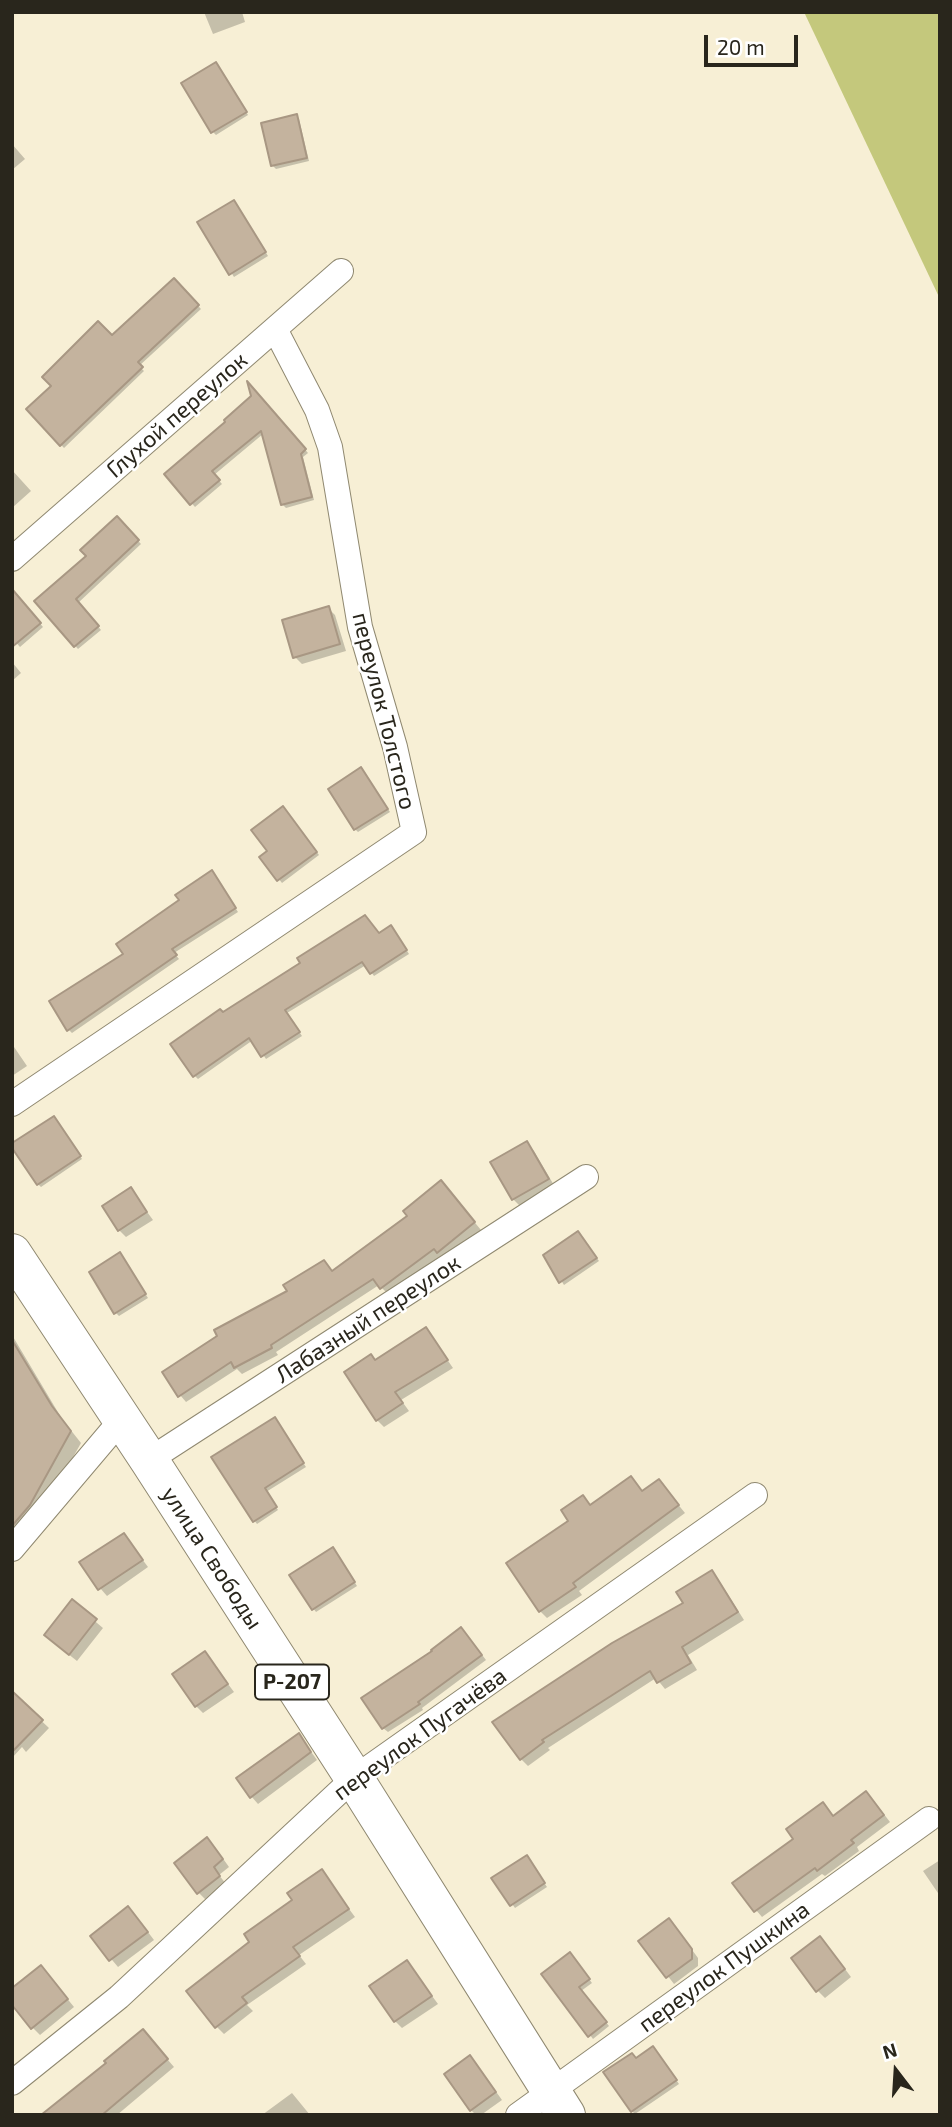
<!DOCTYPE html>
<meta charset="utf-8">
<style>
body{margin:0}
#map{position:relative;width:952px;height:2127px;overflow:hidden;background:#f7efd5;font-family:"Exo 2",sans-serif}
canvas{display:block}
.frame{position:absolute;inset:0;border:14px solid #29261c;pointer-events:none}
.north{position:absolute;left:861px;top:2036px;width:70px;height:70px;-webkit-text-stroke:5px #fff;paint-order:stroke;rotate:343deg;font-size:19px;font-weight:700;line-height:28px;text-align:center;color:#29261c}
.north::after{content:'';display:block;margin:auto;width:24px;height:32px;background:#29261c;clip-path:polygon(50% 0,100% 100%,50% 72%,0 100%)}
.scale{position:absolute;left:704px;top:35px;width:94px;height:32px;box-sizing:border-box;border:4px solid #29261c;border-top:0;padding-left:9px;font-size:21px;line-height:24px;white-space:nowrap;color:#29261c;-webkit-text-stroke:5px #fff;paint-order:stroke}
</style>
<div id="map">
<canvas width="952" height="2127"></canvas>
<div class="frame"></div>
<div class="north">N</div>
<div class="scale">20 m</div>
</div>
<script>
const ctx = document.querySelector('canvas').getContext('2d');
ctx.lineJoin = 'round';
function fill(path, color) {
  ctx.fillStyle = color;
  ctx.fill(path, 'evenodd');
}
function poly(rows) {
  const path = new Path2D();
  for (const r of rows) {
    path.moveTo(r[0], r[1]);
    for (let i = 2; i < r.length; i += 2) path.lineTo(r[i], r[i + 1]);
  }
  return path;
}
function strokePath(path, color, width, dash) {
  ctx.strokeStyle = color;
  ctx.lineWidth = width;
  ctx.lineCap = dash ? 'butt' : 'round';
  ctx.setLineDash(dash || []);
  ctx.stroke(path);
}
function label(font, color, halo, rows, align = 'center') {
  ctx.font = font + ' "Exo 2",sans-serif';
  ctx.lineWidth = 5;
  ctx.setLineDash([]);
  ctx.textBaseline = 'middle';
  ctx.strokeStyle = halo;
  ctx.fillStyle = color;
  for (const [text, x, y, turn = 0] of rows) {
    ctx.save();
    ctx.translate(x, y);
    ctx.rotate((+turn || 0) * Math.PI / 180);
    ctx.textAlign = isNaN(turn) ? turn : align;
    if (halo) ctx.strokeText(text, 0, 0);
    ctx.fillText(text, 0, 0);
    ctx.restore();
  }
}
fill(poly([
 [804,12,940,12,940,299]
]), '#c4c87c');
fill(poly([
 [204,12,242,12,245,22,213,34],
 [219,67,248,115,216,135,213,132],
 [296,116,299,119,309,161,276,169,272,165],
 [12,144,25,159,12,170],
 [237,205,268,256,234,277,200,223],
 [174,281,201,309,139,366,144,371,64,448,28,409,112,338],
 [251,387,308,453,303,457,314,500,286,508,282,504,263,434,214,475,222,484,195,507,166,474,228,422,253,397],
 [12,470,31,491,12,508],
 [117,519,141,544,78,603,101,630,78,649,36,601,89,556],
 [23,604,43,627,20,647,12,638],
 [328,608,335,615,346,651,302,664,295,657],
 [12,662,21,673,12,681],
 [364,773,390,812,358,832,355,829],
 [286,811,319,855,282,883,261,857,270,851],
 [215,876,238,912,174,953,179,959,72,1033,69,1030,125,954],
 [394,930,409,954,374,976,366,965,287,1013,302,1036,266,1059,253,1040,198,1079,195,1076,224,1014,379,935],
 [12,1044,27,1066,12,1076],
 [57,1121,82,1159,41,1187,38,1184],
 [527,1143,534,1151,555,1187,520,1206,513,1199],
 [447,1189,481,1230,445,1259,442,1255,388,1294,379,1285,276,1352,278,1355,242,1374,237,1369,186,1402,180,1395,289,1291,324,1262,333,1272],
 [131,1190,153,1220,126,1237,119,1230],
 [581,1236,599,1261,564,1285,545,1255],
 [123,1258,148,1298,119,1316,116,1313],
 [426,1329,453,1368,401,1400,409,1411,384,1427,377,1420,376,1361],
 [12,1335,62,1419,81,1443,40,1516,12,1552],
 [277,1422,306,1467,266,1492,278,1510,257,1524,254,1520],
 [631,1478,643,1492,659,1481,685,1513,579,1591,582,1595,547,1618,540,1611,570,1521,583,1497,592,1506],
 [124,1535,148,1567,107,1596,100,1588],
 [336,1552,357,1586,316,1612,313,1608],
 [711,1572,718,1579,744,1620,688,1655,697,1670,665,1689,656,1678,548,1748,550,1750,528,1766,521,1759,686,1604],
 [72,1602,103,1628,77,1661,53,1642],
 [466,1634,486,1660,422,1708,423,1710,388,1732,383,1728],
 [205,1653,234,1692,203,1713,196,1706],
 [12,1693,49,1728,26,1752,22,1747,12,1758],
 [299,1735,317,1760,258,1804,251,1796],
 [873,1800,890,1822,857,1847,859,1851,825,1876,822,1874,762,1917,756,1910,795,1839],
 [214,1846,229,1867,219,1875,226,1884,206,1900,199,1893],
 [529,1860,547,1887,515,1908,494,1879],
 [940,1860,940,1896,923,1871],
 [321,1871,355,1917,299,1955,306,1964,247,2005,253,2011,224,2034,217,2027,252,1942],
 [135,1915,154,1940,118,1967,92,1936],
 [676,1928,698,1958,698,1966,674,1984,641,1941],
 [827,1945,851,1977,825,1998,818,1991],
 [573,1958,592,1983,581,1991,609,2026,593,2039,544,1974],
 [407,1962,438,2004,402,2028,395,2021],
 [48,1975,74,2007,40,2035,32,2027],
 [150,2039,174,2067,117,2115,50,2115],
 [656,2051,679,2084,635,2114,632,2111,636,2060],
 [477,2065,502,2100,481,2115,476,2115,471,2110],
 [292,2093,310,2115,262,2115]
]), '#0003');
const building = poly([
 [216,62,247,112,211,133,181,83,216,62],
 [297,114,307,158,271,166,261,123,297,114],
 [234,200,266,252,229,275,197,222,234,200],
 [174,278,199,305,138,362,143,367,60,446,26,409,51,386,42,377,98,321,112,335,174,278],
 [247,381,306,449,301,454,312,497,281,505,261,431,212,471,220,480,190,505,164,474,225,422,224,420,251,396,247,381],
 [117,516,139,540,76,599,99,626,74,647,34,601,86,556,80,550,117,516],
 [12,589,41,623,12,647,12,589],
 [329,606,340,644,293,658,282,620,329,606],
 [361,767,388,809,354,830,328,789,361,767],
 [283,806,317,852,277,881,259,857,267,851,251,830,283,806],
 [212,870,236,908,172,949,177,955,67,1031,49,1001,123,954,116,944,179,900,175,895,212,870],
 [365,915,379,933,391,925,407,950,370,974,362,962,285,1010,300,1032,261,1057,249,1038,193,1077,170,1044,220,1009,223,1012,300,963,297,958,365,915],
 [54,1116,81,1156,37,1185,12,1148,12,1143,54,1116],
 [527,1141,549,1179,512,1200,490,1162,527,1141],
 [441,1180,475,1222,437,1253,434,1249,380,1289,373,1279,271,1345,272,1348,234,1368,231,1362,178,1397,162,1372,217,1336,214,1330,287,1291,283,1285,324,1260,332,1271,407,1216,403,1211,441,1180],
 [131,1187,147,1212,118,1231,102,1206,131,1187],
 [578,1231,597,1258,559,1283,543,1255,578,1231],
 [120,1252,146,1294,114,1314,89,1272,120,1252],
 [426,1327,448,1360,395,1392,403,1403,376,1421,344,1372,371,1354,375,1360,426,1327],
 [12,1340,52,1406,71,1431,30,1505,12,1526,12,1340],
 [275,1417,304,1463,265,1488,277,1507,253,1522,211,1457,275,1417],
 [631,1476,642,1491,659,1479,679,1505,573,1583,576,1587,539,1612,506,1563,568,1521,561,1510,583,1495,590,1505,631,1476],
 [124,1533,143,1560,98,1590,79,1562,124,1533],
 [333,1547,355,1582,312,1610,289,1575,333,1547],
 [712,1570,738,1612,682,1647,691,1663,657,1683,650,1671,542,1740,544,1742,520,1760,492,1722,612,1643,683,1603,676,1592,712,1570],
 [72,1599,97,1619,69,1655,44,1635,72,1599],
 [461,1627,482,1655,418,1702,420,1704,382,1729,361,1698,432,1651,431,1650,461,1627],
 [205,1651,228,1684,195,1707,172,1674,205,1651],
 [12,1691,43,1720,12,1752,12,1691],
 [299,1733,311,1752,250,1798,236,1778,299,1733],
 [866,1791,884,1815,851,1840,854,1843,817,1871,815,1868,754,1912,732,1883,793,1839,786,1829,823,1802,833,1816,866,1791],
 [207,1837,223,1859,214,1867,220,1876,197,1894,174,1863,207,1837],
 [527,1855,545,1883,510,1906,491,1878,527,1855],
 [322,1869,349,1909,293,1947,300,1956,242,1997,247,2003,215,2028,186,1991,249,1942,244,1934,292,1900,287,1893,322,1869],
 [128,1906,148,1932,109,1961,90,1936,128,1906],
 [669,1918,692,1949,692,1959,666,1978,638,1941,669,1918],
 [820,1936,845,1969,816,1992,791,1958,820,1936],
 [570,1952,590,1979,579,1987,607,2022,588,2037,541,1974,570,1952],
 [407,1960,432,1996,394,2022,369,1986,407,1960],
 [41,1965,68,1999,31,2029,12,2005,12,1988,41,1965],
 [143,2029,168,2059,102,2115,41,2115,106,2063,104,2061,143,2029],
 [653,2046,677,2080,631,2112,603,2072,632,2053,636,2058,653,2046],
 [470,2055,496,2092,470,2111,444,2074,470,2055]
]);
fill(building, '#c4b39e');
strokePath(building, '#a89783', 2);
const minor = poly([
 [12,559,341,271],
 [12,1104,414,832,395,747,360,627,330,447,317,410,275,329],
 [149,1460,586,1177],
 [12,1549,122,1419],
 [12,2083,119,1997,354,1778,755,1495],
 [518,2115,929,1819]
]);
const primary = poly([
 [12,1253,149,1460,354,1778,566,2115]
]);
strokePath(minor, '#8f8870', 26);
strokePath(primary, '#8f8870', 40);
strokePath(minor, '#fff', 24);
strokePath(primary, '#fff', 38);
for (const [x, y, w] of [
 [292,1682,74]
]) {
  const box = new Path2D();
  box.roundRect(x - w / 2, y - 17.5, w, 35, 5);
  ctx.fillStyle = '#fff';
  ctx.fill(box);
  strokePath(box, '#29261c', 2);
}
label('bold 21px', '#29261c', null, [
 ["Р-207",292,1682]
]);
label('23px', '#29261c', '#fff', [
 ["Глухой переулок",177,415,-41],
 ["переулок Толстого",384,711,76],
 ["Лабазный переулок",368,1319,-33],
 ["улица Свободы",212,1558,57],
 ["переулок Пугачёва",420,1734,-36],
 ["переулок Пушкина",724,1967,-36]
]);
</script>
